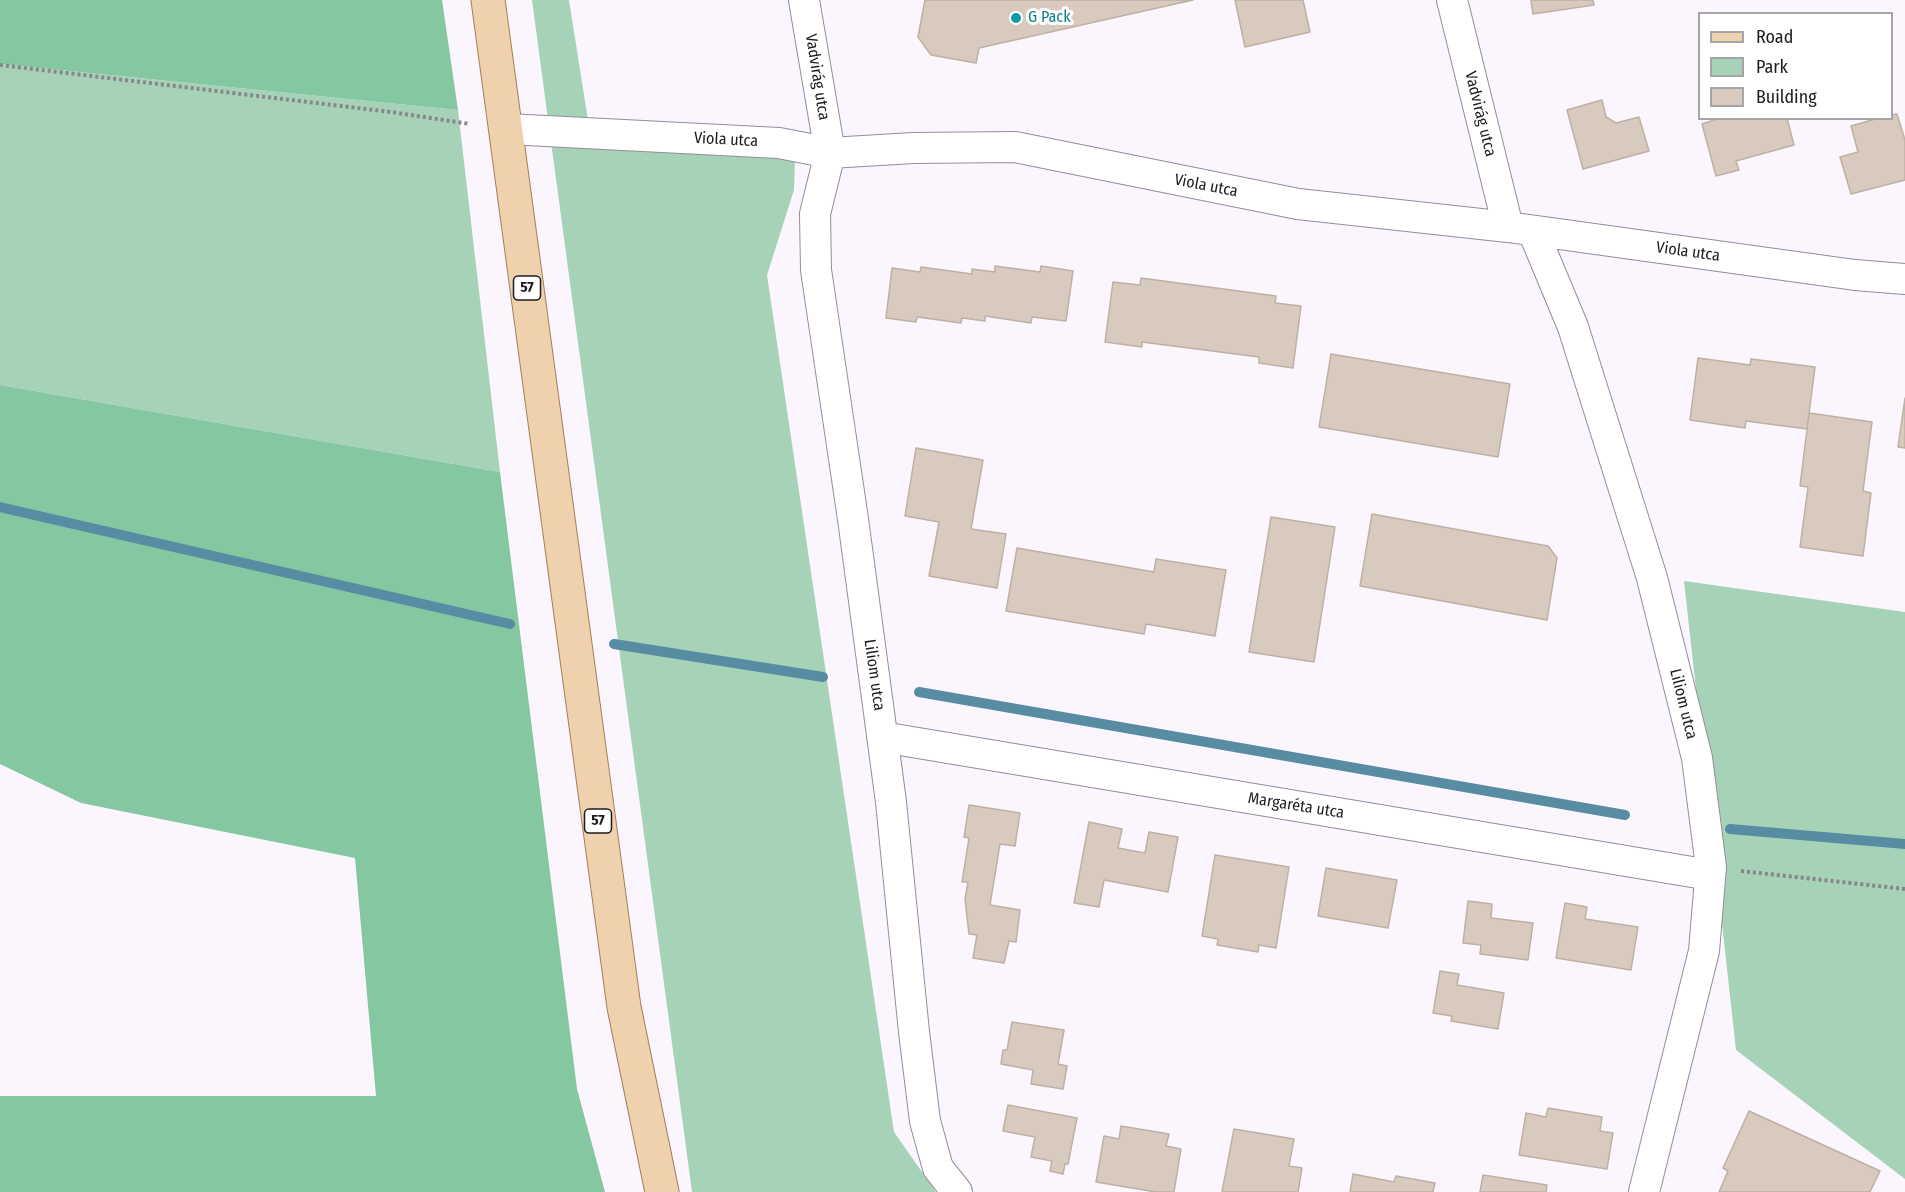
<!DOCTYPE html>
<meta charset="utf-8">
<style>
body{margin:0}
#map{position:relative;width:1905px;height:1192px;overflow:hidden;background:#fbf5fe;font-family:"Fira Sans Condensed",sans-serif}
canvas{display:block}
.legend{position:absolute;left:1698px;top:12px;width:195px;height:108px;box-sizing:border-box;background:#fff;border:2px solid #a5a4a6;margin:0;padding:8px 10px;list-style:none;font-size:18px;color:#1f1b20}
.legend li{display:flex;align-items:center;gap:12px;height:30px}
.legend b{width:30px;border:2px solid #a5a4a6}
</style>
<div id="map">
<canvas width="1905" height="1192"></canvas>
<ul class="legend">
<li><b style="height:8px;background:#efd1ad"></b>Road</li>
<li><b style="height:16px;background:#a6d3b7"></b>Park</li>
<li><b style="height:16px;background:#d8cabe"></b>Building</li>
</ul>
</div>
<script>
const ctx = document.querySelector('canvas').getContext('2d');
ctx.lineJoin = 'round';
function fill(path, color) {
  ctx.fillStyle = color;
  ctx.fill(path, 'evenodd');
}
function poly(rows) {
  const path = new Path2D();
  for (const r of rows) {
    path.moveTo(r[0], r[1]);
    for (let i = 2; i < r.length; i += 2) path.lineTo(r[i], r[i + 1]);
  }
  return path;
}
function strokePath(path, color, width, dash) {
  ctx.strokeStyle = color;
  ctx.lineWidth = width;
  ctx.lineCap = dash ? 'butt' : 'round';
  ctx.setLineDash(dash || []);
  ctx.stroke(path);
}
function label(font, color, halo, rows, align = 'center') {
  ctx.font = font + ' "Fira Sans Condensed",sans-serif';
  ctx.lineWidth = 6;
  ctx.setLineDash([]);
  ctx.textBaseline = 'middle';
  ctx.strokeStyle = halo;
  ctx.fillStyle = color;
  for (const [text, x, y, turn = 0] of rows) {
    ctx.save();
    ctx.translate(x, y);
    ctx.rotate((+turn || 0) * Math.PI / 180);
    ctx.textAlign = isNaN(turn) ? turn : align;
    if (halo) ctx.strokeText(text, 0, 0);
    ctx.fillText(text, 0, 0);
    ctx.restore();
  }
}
fill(poly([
 [532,0,569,0,590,133,796,132,794,190,767,275,894,1132,936,1192,692,1192],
 [0,64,458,110,500,472,0,385],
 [1684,581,1905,612,1905,1179,1736,1050]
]), '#a6d3b7');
fill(poly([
 [0,0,442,0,458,110,0,64],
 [0,385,500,472,577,1089,605,1192,0,1192,0,1096,376,1096,355,858,81,803,0,764]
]), '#85c7a0');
strokePath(poly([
 [0,507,510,624],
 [614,644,823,677],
 [919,692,1625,815],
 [1730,829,1905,844]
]), '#588ca3', 10);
const building = poly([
 [925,0,1193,0,979,48,976,63,931,55,918,37,925,0],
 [1235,0,1303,0,1310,32,1245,47,1235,0],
 [1531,0,1593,0,1594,5,1533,14,1531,0],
 [1602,100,1606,117,1616,123,1639,117,1649,151,1583,169,1567,110,1602,100],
 [1897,114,1905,140,1905,180,1851,194,1840,157,1858,152,1851,126,1879,118,1892,118,1892,115,1897,114],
 [1720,118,1787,118,1794,145,1736,161,1739,170,1716,176,1702,124,1720,118],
 [995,266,1040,272,1041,266,1073,271,1066,321,1032,317,1031,323,985,316,985,321,962,318,961,323,917,317,916,322,886,318,892,268,920,272,921,267,972,274,972,269,995,272,995,266],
 [1141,278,1276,296,1275,303,1301,306,1293,368,1259,363,1259,357,1142,342,1142,347,1105,342,1113,282,1140,285,1141,278],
 [1331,354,1510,384,1498,457,1319,427,1331,354],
 [1698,358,1750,365,1751,359,1815,367,1807,429,1746,421,1745,428,1690,420,1698,358],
 [1905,398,1905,448,1898,447,1905,398],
 [1809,413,1872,422,1863,491,1871,493,1863,556,1800,547,1808,487,1800,486,1809,413],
 [916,448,983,460,971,529,1006,534,997,588,929,576,939,522,905,516,916,448],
 [1372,514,1548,546,1557,558,1547,620,1360,586,1372,514],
 [1271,517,1335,527,1314,662,1249,652,1271,517],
 [1017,548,1154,572,1156,559,1226,570,1215,636,1146,624,1144,634,1006,611,1017,548],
 [969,805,1020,813,1015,846,1000,844,990,905,1020,910,1016,942,1009,941,1004,963,973,958,977,935,969,934,965,899,968,882,962,882,969,838,964,837,969,805],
 [1089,822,1122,829,1118,848,1145,853,1149,832,1178,837,1168,892,1104,880,1099,907,1074,903,1089,822],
 [1215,855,1289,867,1276,948,1259,945,1258,952,1217,945,1218,939,1202,936,1215,855],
 [1326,868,1397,880,1388,928,1318,916,1326,868],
 [1468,901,1492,904,1491,918,1533,923,1528,960,1480,954,1481,945,1463,943,1468,901],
 [1565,903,1587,907,1585,919,1638,927,1631,970,1556,958,1565,903],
 [1440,971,1459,974,1457,985,1504,993,1498,1029,1451,1021,1452,1016,1433,1013,1440,971],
 [1012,1022,1064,1030,1058,1064,1067,1066,1063,1089,1031,1084,1033,1070,1001,1064,1003,1050,1007,1050,1012,1022],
 [1008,1105,1077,1118,1068,1164,1065,1164,1063,1174,1050,1171,1052,1161,1031,1157,1035,1137,1003,1131,1008,1105],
 [1548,1108,1602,1117,1600,1131,1613,1133,1607,1169,1519,1155,1526,1113,1546,1117,1548,1108],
 [1749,1111,1880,1171,1870,1192,1719,1192,1728,1171,1723,1168,1749,1111],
 [1121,1126,1169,1134,1166,1146,1181,1149,1174,1192,1156,1192,1096,1182,1104,1136,1119,1139,1121,1126],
 [1234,1129,1294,1139,1289,1166,1302,1168,1298,1192,1222,1192,1234,1129],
 [1353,1174,1394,1182,1396,1176,1435,1183,1433,1192,1350,1192,1353,1174],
 [1483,1175,1547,1185,1546,1192,1480,1192,1483,1175]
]);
fill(building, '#d8cabe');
strokePath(building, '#bdb1a4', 1.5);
const minor = poly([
 [804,0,830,153,815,214,816,270,853,519,891,802,914,1032,925,1121,938,1168,957,1192],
 [1452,0,1508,227],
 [507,129,779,143,830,153,913,148,1015,147,1298,204,1508,227,1855,275,1905,279],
 [1533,231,1573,327,1652,578,1697,758,1711,867,1704,951,1644,1192],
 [882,737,1710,875]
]);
const primary = poly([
 [488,0,624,1007,662,1192]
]);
strokePath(minor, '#958c9a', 32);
strokePath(primary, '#a07d58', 35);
strokePath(poly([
 [0,65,391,112,470,124],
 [1741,871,1905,889]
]), '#8a858c', 4, [3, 3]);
strokePath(minor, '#fff', 30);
strokePath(primary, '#efd1ad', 33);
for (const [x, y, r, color] of [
 [1016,18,6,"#0f9aa8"]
]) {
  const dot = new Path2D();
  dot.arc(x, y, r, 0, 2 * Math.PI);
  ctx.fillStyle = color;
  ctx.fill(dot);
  strokePath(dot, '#fff', 2);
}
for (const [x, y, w] of [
 [527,288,27],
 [598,821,27]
]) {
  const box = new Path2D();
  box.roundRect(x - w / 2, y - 12, w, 24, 4.5);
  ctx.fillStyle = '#fff';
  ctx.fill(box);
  strokePath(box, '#1f1b20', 1.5);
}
label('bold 15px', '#1f1b20', null, [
 ["57",527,288],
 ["57",598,821]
]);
label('16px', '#0d838f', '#fff', [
 ["G Pack",1028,18]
], 'left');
label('16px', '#1f1b20', '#fff', [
 ["Vadvirág utca",817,77,81],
 ["Vadvirág utca",1480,114,76],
 ["Viola utca",726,140,3],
 ["Viola utca",1206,186,11],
 ["Viola utca",1688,252,8],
 ["Liliom utca",874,675,82],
 ["Liliom utca",1683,704,76],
 ["Margaréta utca",1296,806,9]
]);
</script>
